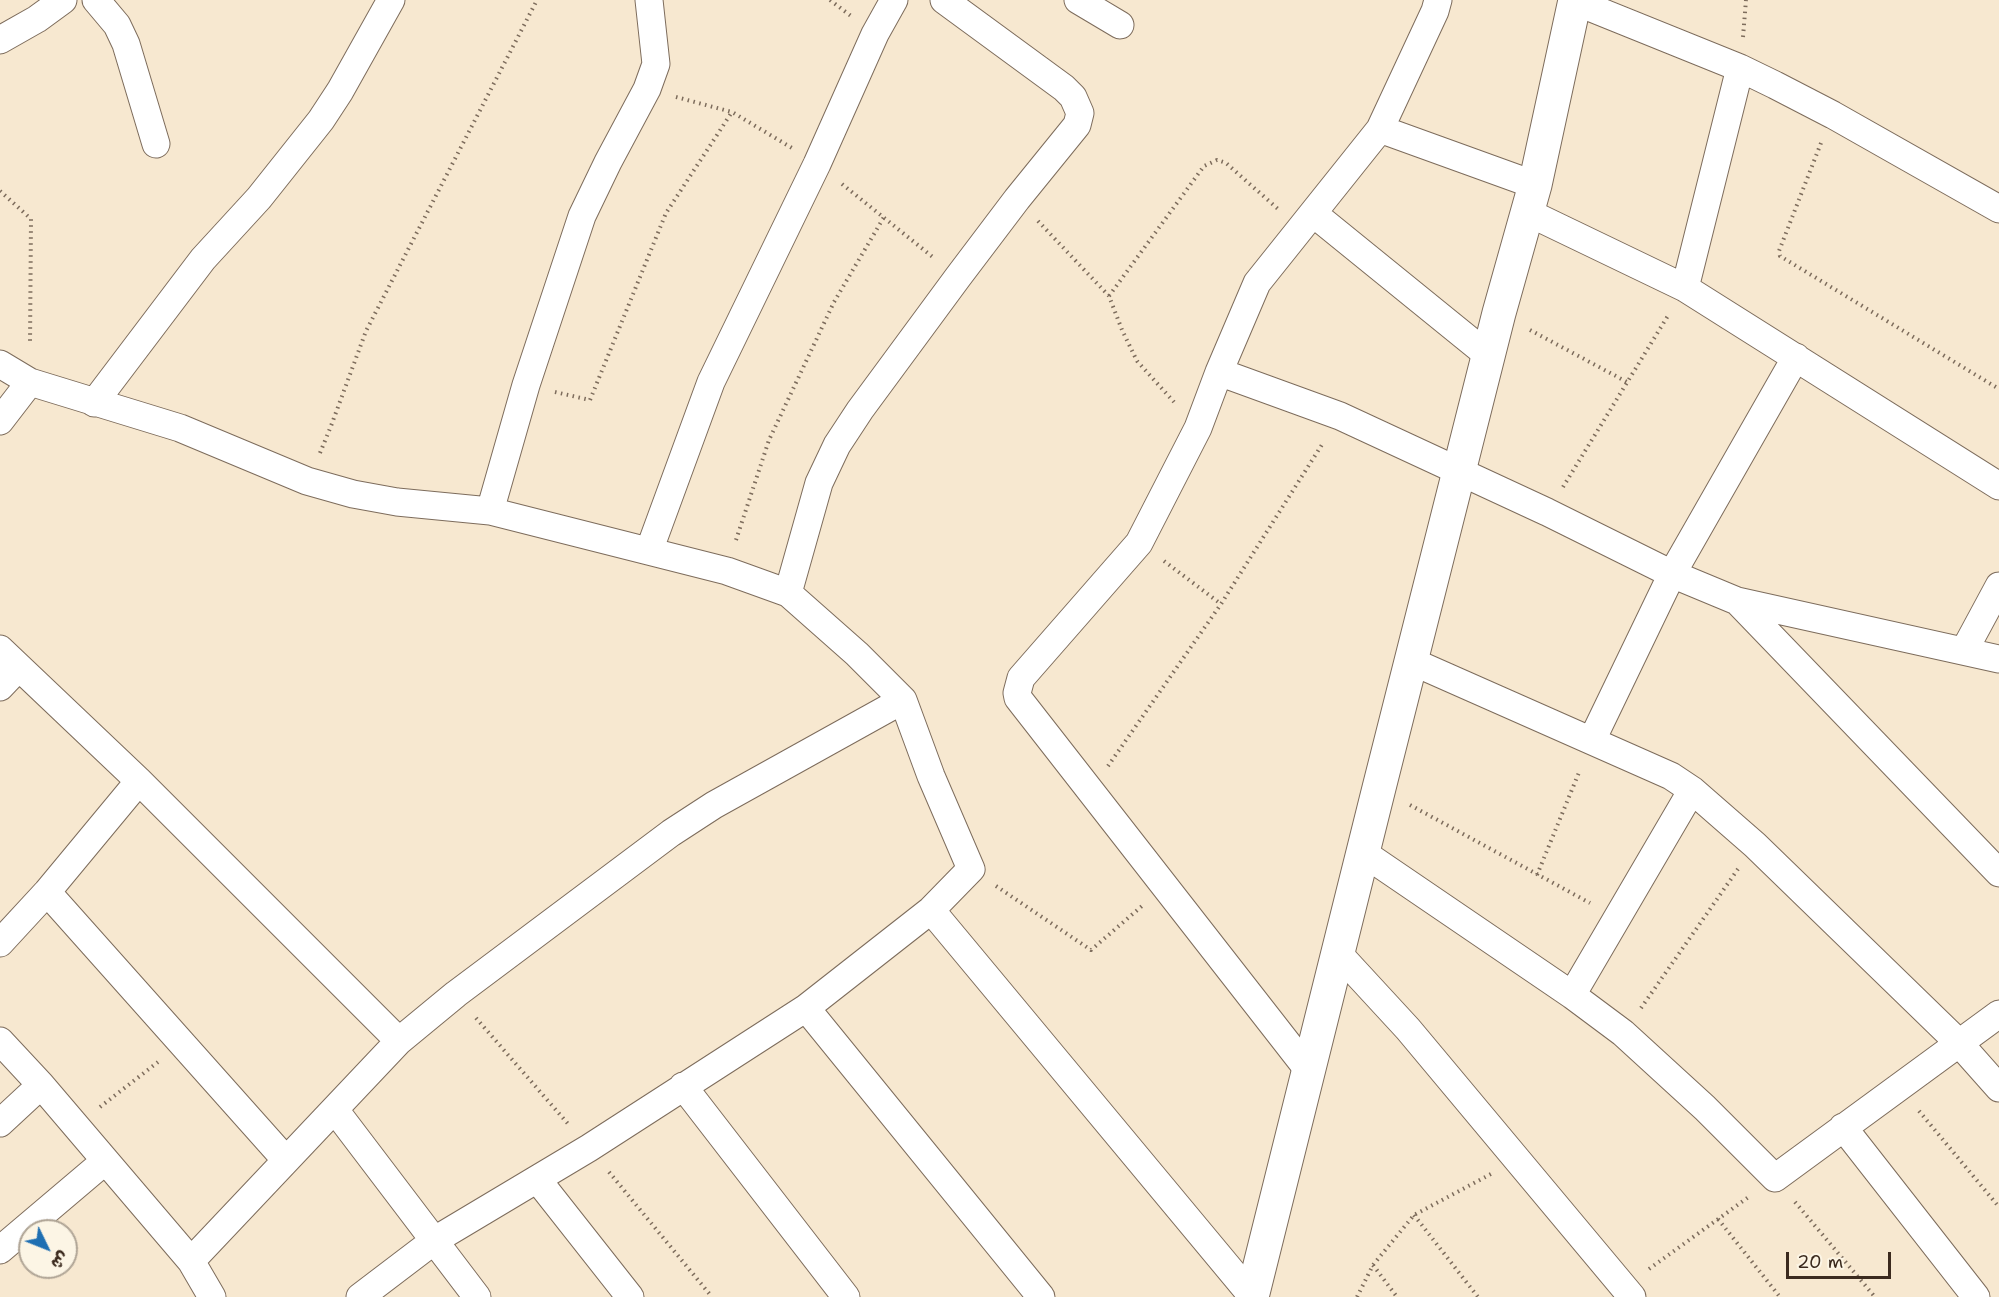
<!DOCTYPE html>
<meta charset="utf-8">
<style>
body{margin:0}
#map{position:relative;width:1999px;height:1297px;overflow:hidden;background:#f7e8d0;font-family:"Shantell Sans","Playpen Sans Arabic",sans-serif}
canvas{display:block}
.north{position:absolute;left:18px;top:1219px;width:60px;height:60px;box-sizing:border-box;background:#fcf5e5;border:2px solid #afa495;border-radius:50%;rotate:133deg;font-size:16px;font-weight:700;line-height:24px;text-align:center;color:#3b2a1e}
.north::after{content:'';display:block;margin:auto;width:21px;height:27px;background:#1f6fb2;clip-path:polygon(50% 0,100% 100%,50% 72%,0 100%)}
.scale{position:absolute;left:1786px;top:1252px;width:105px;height:27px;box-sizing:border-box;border:3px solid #3b2a1e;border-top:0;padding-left:8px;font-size:18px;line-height:21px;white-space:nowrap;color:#3b2a1e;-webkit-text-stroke:4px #fcf5e5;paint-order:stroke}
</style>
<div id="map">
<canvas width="1999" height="1297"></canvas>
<div class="north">ش</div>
<div class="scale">20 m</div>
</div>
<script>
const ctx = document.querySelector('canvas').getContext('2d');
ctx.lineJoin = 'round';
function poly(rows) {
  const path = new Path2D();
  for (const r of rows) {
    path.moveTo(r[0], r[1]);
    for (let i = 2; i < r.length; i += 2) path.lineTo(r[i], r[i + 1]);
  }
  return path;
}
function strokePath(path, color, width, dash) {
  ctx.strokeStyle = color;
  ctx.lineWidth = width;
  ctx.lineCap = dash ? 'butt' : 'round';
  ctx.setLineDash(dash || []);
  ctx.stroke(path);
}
const minor = poly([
 [96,0,117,25,126,44,156,144],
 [1078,0,1120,25],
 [1574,1,1740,68,1775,85,1833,115,1999,209],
 [0,40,37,19,63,0],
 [1380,129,1535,185],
 [1527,212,1685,288,1999,486],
 [1314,214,1489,356],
 [1685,288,1740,68],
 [0,364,30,382,180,428,307,481,353,494,397,502,490,511,727,571,788,593,857,654,903,700,931,776,971,869,931,910,806,1008,589,1148,435,1240,360,1297],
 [1219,372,1257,283,1380,129,1435,11,1438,0],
 [94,403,203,259,259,198,321,120,340,91,391,0],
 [0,421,30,382],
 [490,511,526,385,582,216,608,162,647,89,656,64,649,0],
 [649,551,711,382,817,164,875,34,894,0],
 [788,593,819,483,837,445,860,410,958,277,1017,199,1077,125,1080,113,1073,97,1064,88,944,0],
 [1737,601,1999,873],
 [0,649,139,781,399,1041],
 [1964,651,1999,586],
 [1411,661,1671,776,1692,790,1755,845,1959,1043,1999,1088],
 [0,687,19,667],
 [1592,740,1672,574,1796,357],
 [1362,852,1572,995,1623,1033,1705,1108,1775,1178,1999,1014],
 [47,892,285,1159],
 [931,910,1252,1296],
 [0,943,47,892,139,781],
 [1337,952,1408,1029,1632,1297],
 [1572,995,1692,790],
 [806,1008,1041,1297],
 [0,1041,41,1085,191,1261,212,1297],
 [1309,1071,1018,698,1017,693,1021,678,1139,543,1198,428,1219,372,1340,416,1547,512,1672,574,1737,601,1999,659],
 [683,1086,846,1297],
 [335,1110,477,1297],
 [0,1123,41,1085],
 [1843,1127,1976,1297],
 [537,1179,630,1297],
 [0,1250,105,1161],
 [191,1261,399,1041,456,994,671,833,714,805,903,700]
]);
const tertiary = poly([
 [1252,1297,1379,788,1499,313,1535,185,1575,0]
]);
strokePath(minor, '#7d6c5c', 29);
strokePath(tertiary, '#7d6c5c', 35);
strokePath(poly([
 [830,0,851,16],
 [1743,37,1746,0],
 [676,97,732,112,792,148],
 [1821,143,1779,251,1780,256,1999,389],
 [842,184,934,258],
 [0,191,31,219,30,345],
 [1038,221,1109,296,1122,330,1137,361,1174,402],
 [1109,296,1204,166,1217,160,1226,163,1278,209],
 [1530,330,1627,382],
 [555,392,590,400,666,213,732,112],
 [320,453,331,426,366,331,537,0],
 [1563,487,1669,314],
 [736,540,769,440,834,302,884,217],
 [1164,561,1221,604],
 [1108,766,1221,604,1323,443],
 [1410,805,1590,903],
 [1537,875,1580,770],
 [996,886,1091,950,1142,906],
 [1641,1008,1738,869],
 [476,1018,569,1125],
 [100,1107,158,1062],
 [1919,1111,1999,1207],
 [609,1172,712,1297],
 [1795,1202,1875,1297],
 [1414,1215,1478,1297],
 [1718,1219,1780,1297],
 [1373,1265,1397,1297],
 [1649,1269,1750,1196],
 [1357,1297,1373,1265,1414,1215,1491,1174]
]), '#7d6c5c', 4, [1.5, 4.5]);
strokePath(minor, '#fff', 27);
strokePath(tertiary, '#fff', 33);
</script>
